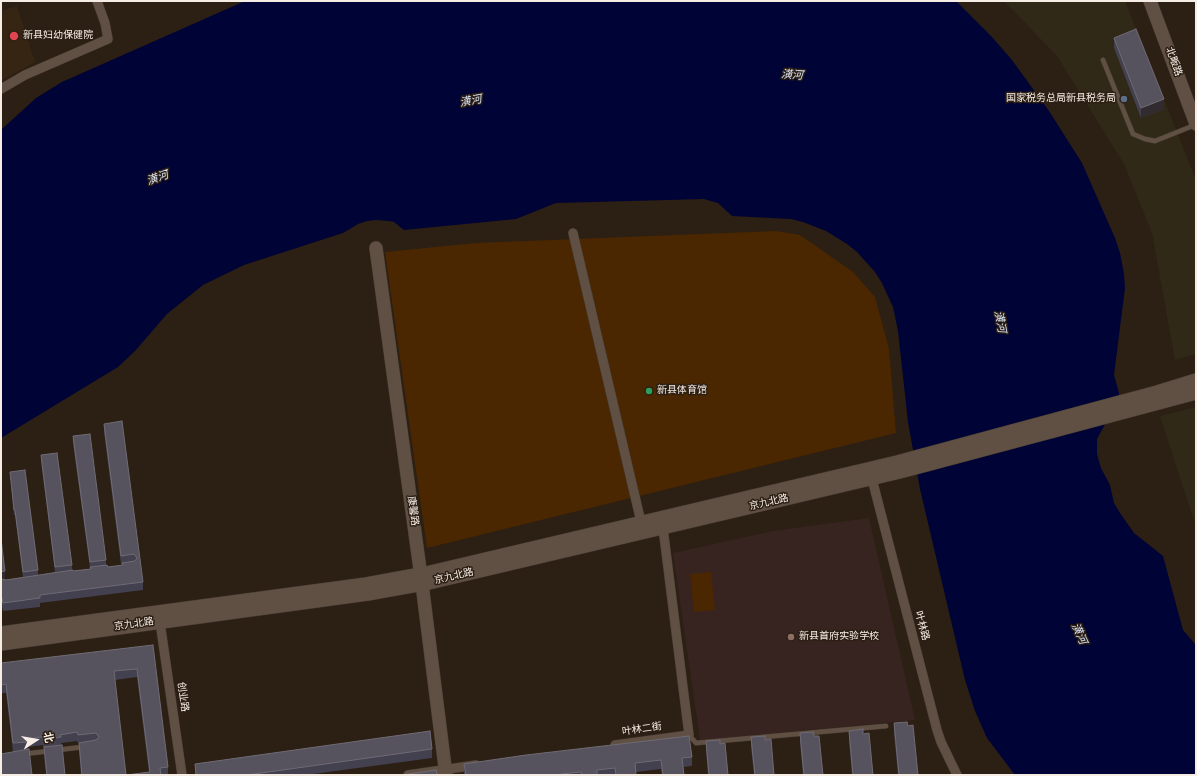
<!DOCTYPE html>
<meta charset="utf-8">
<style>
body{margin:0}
#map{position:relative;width:1197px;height:776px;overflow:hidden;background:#2c1f13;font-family:Overpass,"Noto Sans SC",sans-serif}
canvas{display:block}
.frame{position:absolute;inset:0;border:2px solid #f6ede5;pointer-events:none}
.north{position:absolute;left:16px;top:720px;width:40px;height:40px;-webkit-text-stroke:3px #2c1f13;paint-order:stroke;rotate:78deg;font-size:11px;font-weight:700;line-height:16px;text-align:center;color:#f6ede5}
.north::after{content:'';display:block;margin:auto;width:14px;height:18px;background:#f6ede5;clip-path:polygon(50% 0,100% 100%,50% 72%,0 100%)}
</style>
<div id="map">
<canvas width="1197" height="776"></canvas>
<div class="frame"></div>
<div class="north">北</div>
</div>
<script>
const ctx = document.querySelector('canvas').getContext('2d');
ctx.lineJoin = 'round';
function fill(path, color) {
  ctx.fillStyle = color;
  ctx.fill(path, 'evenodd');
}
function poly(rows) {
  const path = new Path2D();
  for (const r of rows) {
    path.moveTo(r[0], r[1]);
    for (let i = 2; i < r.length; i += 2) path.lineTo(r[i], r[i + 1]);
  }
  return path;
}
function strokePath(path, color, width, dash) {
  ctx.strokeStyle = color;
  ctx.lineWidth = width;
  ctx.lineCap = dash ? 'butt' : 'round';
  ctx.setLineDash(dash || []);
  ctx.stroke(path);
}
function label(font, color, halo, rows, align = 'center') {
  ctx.font = font + ' Overpass,"Noto Sans SC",sans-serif';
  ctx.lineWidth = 3;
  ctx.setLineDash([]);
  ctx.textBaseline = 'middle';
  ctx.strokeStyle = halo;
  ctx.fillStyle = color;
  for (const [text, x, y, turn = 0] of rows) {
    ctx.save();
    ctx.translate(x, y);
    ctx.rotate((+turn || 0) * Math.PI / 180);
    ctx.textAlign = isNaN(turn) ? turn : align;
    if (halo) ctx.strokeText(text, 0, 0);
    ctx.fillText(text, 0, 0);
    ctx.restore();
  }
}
fill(poly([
 [1004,1,1125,1,1196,180,1196,354,1175,360,1152,233,1124,164,1057,56],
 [1196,407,1196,527,1160,416]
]), '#302918');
fill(poly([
 [17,6,35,62,1,81,1,11]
]), '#372514');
fill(poly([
 [869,518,915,720,700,740,673,553,773,531]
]), '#372420');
fill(poly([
 [776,231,800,235,853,272,875,297,889,349,896,433,427,548,385,252,476,243],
 [711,572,715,610,694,612,690,574]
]), '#4a2700');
fill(poly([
 [245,1,956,1,992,37,1012,60,1049,111,1082,163,1115,238,1120,253,1124,274,1125,288,1114,375,1119,393,1119,399,1097,439,1097,454,1101,468,1110,485,1114,503,1120,513,1134,533,1163,556,1183,630,1196,645,1196,775,1015,775,987,738,975,711,965,680,920,489,908,422,898,331,893,307,882,283,875,272,857,252,847,244,826,231,803,222,791,219,732,216,718,203,704,199,556,203,516,219,404,230,394,222,389,221,376,220,367,221,358,224,343,233,244,265,203,285,167,314,135,351,118,367,1,438,1,130,36,98,62,82]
]), '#000335');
const lane = poly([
 [1103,60,1133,134,1145,139,1155,141,1195,125],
 [689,735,696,743,886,726],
 [57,750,83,747],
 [23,754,50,751]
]);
const street = poly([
 [1,89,25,75,108,39,105,23,97,1],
 [573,233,641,522],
 [872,479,937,730,941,742,957,775],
 [160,622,182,775],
 [615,745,689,735,663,528],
 [408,775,476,765]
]);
const secondary = poly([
 [1150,1,1196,124],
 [376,248,422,584,446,775],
 [1,633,366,584,426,573,897,462,1157,392,1196,380],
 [1,644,368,594,429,583,900,472,1196,393]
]);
strokePath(lane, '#463b33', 5.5);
strokePath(street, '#463b33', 10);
strokePath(secondary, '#463b33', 14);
strokePath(lane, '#5f5043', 4.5);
strokePath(street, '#5f5043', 9);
strokePath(secondary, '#5f5043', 13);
fill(poly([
 [1114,38,1164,109,1141,118,1114,48],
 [104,424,143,582,143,590,40,603,40,607,3,611,2,607,1,607,1,539,5,580,23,577,15,515,14,515,10,472,38,570,38,575,55,572,41,461,41,455,72,565,72,570,73,571,90,569,90,568,73,443,73,436,106,560,106,565,108,567,122,565,122,564,121,564,104,432],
 [153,645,168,767,168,775,81,775,79,751,79,743,78,743,77,741,61,743,65,775,46,775,44,755,44,748,43,748,43,745,28,747,28,749,13,752,6,693,1,693,1,663],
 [137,677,149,772,126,775,115,680],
 [894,723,908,726,918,775,898,775,894,733],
 [849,731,863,734,873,775,852,775,849,740],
 [800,733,814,736,823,775,803,775,800,743],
 [751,737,765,740,774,775,754,775,751,747],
 [706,741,720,744,728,775,708,775,706,751],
 [432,749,432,758,306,775,195,775,195,764],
 [692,757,692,766,683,767,684,775,662,775,661,769,636,772,636,775,464,775,464,764]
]), '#43404f');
fill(poly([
 [1164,99,1164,109,1141,118,1141,108],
 [5,571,5,580,1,581,1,572]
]), '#312b30');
const building = poly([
 [1136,29,1164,99,1141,108,1114,38,1136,29],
 [122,421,143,582,40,595,40,598,3,603,2,598,1,599,1,579,6,580,73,570,73,571,91,569,90,567,107,565,108,567,123,565,122,563,135,561,137,558,134,554,121,556,104,424,122,421],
 [90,434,106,560,90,562,73,436,90,434],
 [57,453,72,565,55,567,41,455,57,453],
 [25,470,38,570,23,572,15,510,14,510,10,472,25,470],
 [1,539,5,571,1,572,1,539],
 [153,645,168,767,160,768,161,775,82,775,79,743,96,740,99,737,96,733,78,735,77,732,60,735,61,737,43,740,43,737,27,739,28,742,13,743,6,684,1,685,1,663,153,645],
 [137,669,150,772,126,775,114,671,137,669],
 [907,722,908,726,913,725,918,775,899,775,894,723,907,722],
 [863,729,863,734,869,733,873,775,853,775,849,731,863,729],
 [430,731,432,749,247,775,196,775,195,764,430,731],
 [813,732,814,736,819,736,823,775,804,775,800,733,813,732],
 [689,736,692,757,682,758,684,775,663,775,661,760,635,763,636,775,616,775,615,768,597,770,597,775,582,775,581,772,561,774,561,775,466,775,464,764,526,755,689,736],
 [765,736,765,740,771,739,774,775,755,775,751,737,765,736],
 [720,740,720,744,725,743,728,775,709,775,706,741,720,740],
 [62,745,65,775,47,775,44,747,62,745],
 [29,749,32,775,1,775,1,754,29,749],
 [436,770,437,775,402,775,436,770]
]);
fill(building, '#56535f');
strokePath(building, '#6f6b74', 1);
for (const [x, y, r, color] of [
 [14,36,5,"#e0444e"],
 [1124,99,4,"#5c6f8a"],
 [649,391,4,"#2e9e5b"],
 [791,637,4,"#8d6e63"]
]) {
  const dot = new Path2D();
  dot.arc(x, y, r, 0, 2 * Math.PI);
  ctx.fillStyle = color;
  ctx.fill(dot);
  strokePath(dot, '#2c1f13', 1.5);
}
label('10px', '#f6ede5', '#2c1f13', [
 ["新县妇幼保健院",23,36],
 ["国家税务总局新县税务局",1116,99,"right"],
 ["新县体育馆",657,391],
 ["新县首府实验学校",799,637]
], 'left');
label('10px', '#f6ede5', '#2c1f13', [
 ["北畈路",1173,62,70],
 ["京九北路",769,503,-13],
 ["康馨路",412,511,82],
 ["京九北路",454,577,-13],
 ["京九北路",134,625,-8],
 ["叶林路",921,626,75],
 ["创业路",182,697,82],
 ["叶林二街",642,730,-8]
]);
label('italic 11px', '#dae5f9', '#2c1f13', [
 ["潢河",792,76,4],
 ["潢河",471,102,-11],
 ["潢河",158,179,-19],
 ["潢河",999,322,79],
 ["潢河",1078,634,65]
]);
</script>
